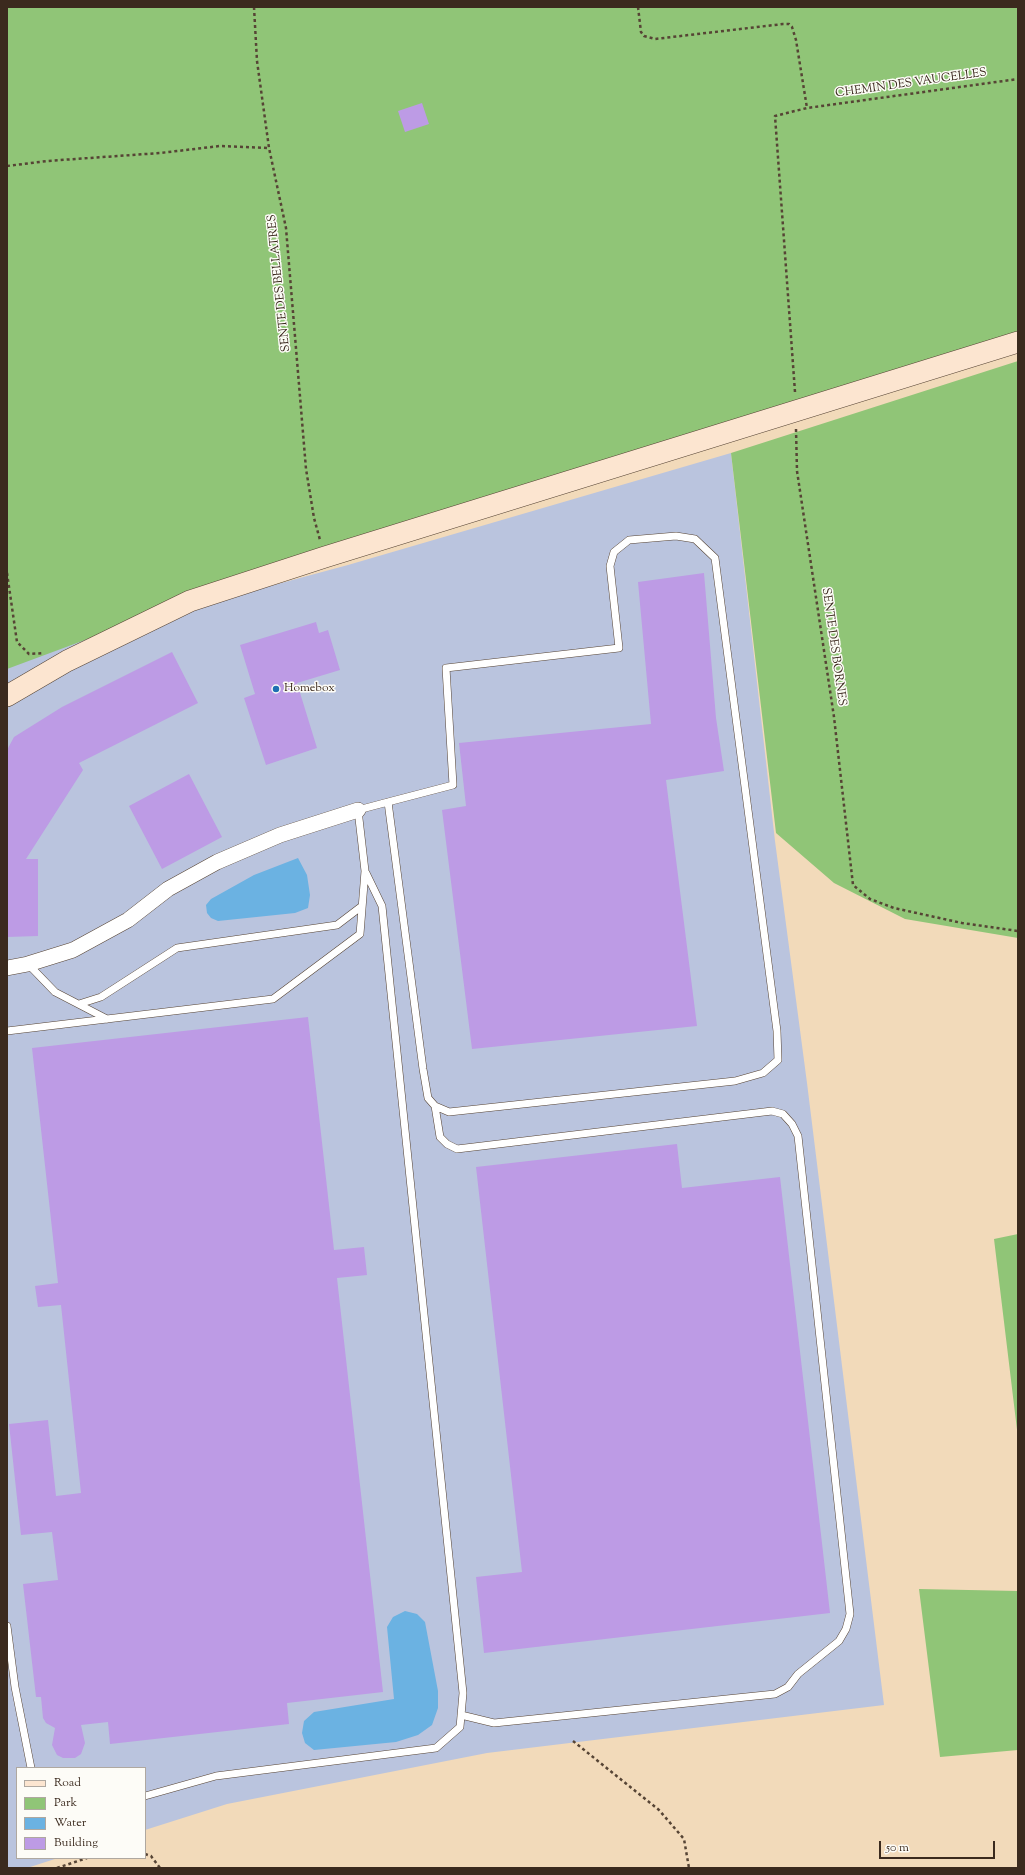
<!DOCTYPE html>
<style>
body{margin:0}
#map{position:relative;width:1025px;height:1875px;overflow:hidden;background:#f2daba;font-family:"Sorts Mill Goudy",serif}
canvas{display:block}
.frame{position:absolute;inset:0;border:8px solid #3b2a1e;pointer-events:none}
.legend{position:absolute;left:16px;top:1767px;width:130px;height:92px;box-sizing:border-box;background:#fdfcf7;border:1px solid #afa8a0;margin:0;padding:5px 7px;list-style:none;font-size:12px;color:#3b2a1e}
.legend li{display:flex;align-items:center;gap:8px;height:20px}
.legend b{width:20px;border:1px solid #afa8a0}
.scale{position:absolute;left:879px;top:1841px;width:116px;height:18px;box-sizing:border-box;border:2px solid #3b2a1e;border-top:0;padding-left:5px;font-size:12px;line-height:14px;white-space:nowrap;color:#3b2a1e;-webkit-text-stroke:3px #fdfcf7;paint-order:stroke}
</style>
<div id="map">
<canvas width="1025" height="1875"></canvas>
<div class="frame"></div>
<ul class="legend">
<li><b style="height:5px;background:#fce5d0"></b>Road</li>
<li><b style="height:11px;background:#90c577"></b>Park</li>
<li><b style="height:11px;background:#6bb2e2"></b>Water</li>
<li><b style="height:11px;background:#bd9be5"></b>Building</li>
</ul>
<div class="scale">50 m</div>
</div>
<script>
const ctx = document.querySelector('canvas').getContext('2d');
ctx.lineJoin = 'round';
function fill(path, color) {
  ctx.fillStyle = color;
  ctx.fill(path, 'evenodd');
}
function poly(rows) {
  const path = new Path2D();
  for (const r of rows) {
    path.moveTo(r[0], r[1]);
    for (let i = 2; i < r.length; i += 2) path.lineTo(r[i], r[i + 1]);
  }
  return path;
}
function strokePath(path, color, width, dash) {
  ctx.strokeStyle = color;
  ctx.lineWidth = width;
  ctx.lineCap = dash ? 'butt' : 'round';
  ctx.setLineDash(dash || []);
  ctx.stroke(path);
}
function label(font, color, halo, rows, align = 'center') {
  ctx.font = font + ' "Sorts Mill Goudy",serif';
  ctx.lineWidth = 3;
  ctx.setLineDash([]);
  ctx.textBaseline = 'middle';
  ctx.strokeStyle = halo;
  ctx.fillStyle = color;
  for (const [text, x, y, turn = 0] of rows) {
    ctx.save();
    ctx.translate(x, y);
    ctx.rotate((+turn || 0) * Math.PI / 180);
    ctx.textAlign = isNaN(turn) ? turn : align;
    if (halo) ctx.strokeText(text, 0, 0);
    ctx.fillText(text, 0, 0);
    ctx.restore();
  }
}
fill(poly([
 [731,453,775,841,807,1083,884,1705,487,1753,227,1804,145,1830,145,1768,17,1768,17,1858,58,1858,27,1868,7,1868,7,657,348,565]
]), '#bac4de');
fill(poly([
 [7,7,1018,7,1018,342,190,601,7,669],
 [1018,361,1018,938,905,919,834,883,776,833,731,453],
 [1018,1234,1018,1438,994,1239],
 [919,1589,1018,1591,1018,1750,940,1757]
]), '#90c577');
fill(poly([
 [298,858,307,875,310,895,308,908,295,913,218,921,211,918,207,913,206,905,211,899,254,875],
 [405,1611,417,1614,425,1622,438,1691,438,1708,432,1725,418,1735,396,1742,314,1750,305,1743,302,1733,304,1721,314,1712,394,1699,387,1627,393,1617]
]), '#6bb2e2');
fill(poly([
 [422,103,429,124,405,132,398,111],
 [704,573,716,718,724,771,666,780,697,1026,472,1049,442,810,466,806,459,743,651,724,638,582],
 [316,622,319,633,328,630,340,670,297,683,317,748,266,765,244,698,255,694,240,645],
 [172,652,198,703,79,763,83,770,26,859,38,859,38,936,7,937,7,750,14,737,62,707],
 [189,774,222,837,162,869,129,806],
 [308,1017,334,1250,364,1247,367,1275,337,1278,383,1692,287,1703,289,1724,110,1744,108,1722,81,1725,85,1743,81,1754,75,1758,63,1758,57,1755,52,1745,55,1728,46,1723,43,1718,41,1697,36,1697,23,1584,58,1580,52,1532,21,1535,9,1424,48,1420,56,1496,81,1493,61,1305,38,1307,35,1286,58,1283,32,1048],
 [677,1144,682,1188,780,1177,830,1613,484,1653,476,1577,522,1572,476,1167]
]), '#bd9be5');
const lane = poly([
 [28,964,55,992,107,1019],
 [79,1004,101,997,177,948,337,925,362,906],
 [7,1031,273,999,360,934,365,871,358,810,388,802,453,785,446,668,619,648,610,566,614,552,629,540,676,536,695,539,715,558,777,1031,778,1060,763,1073,735,1081,449,1112,435,1106,428,1098,423,1069,388,802],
 [435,1106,440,1137,447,1144,457,1149,772,1111,783,1114,792,1124,798,1136,850,1614,846,1629,839,1641,798,1674,788,1687,775,1694,494,1723,461,1715],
 [7,1626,15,1687,31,1768],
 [145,1796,216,1776,436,1748,460,1727,463,1693,382,906,366,873]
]);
const street = poly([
 [7,968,28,964,73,950,128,920,168,889,217,862,280,835,358,810]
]);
const secondary = poly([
 [7,696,67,661,190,601,325,557,1018,342]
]);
strokePath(lane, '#564435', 8);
strokePath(street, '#564435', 16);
strokePath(secondary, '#564435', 22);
strokePath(poly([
 [254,7,257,61,269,148,286,228,306,469,314,518,320,540],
 [638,7,641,32,644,36,655,39,783,24,789,24,792,27,796,40,807,108],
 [7,166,47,161,160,153,220,146,269,148],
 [795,392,775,116,807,108,1018,79],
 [796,429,797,471,834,717,853,885,870,899,894,908,962,923,1018,931],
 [7,573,17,642,29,654,44,653],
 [573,1741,659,1810,684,1839,689,1868],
 [145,1854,151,1856,160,1868],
 [57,1868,87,1858]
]), '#564435', 2.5, [3, 3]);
strokePath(lane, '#fff', 7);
strokePath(street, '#fff', 15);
strokePath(secondary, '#fce5d0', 21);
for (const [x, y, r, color] of [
 [276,689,4,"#1f6fb2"]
]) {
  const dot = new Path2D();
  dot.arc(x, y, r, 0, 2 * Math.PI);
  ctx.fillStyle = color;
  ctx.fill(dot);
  strokePath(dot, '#fdfcf7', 1.5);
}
label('12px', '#3b2a1e', '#fdfcf7', [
 ["CHEMIN DES VAUCELLES",911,84,-8],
 ["SENTE DES BELLATRES",280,283,-96],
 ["SENTE DES BORNES",833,647,82]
]);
label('12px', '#3b2a1e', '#fdfcf7', [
 ["Homebox",284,689]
], 'left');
</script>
